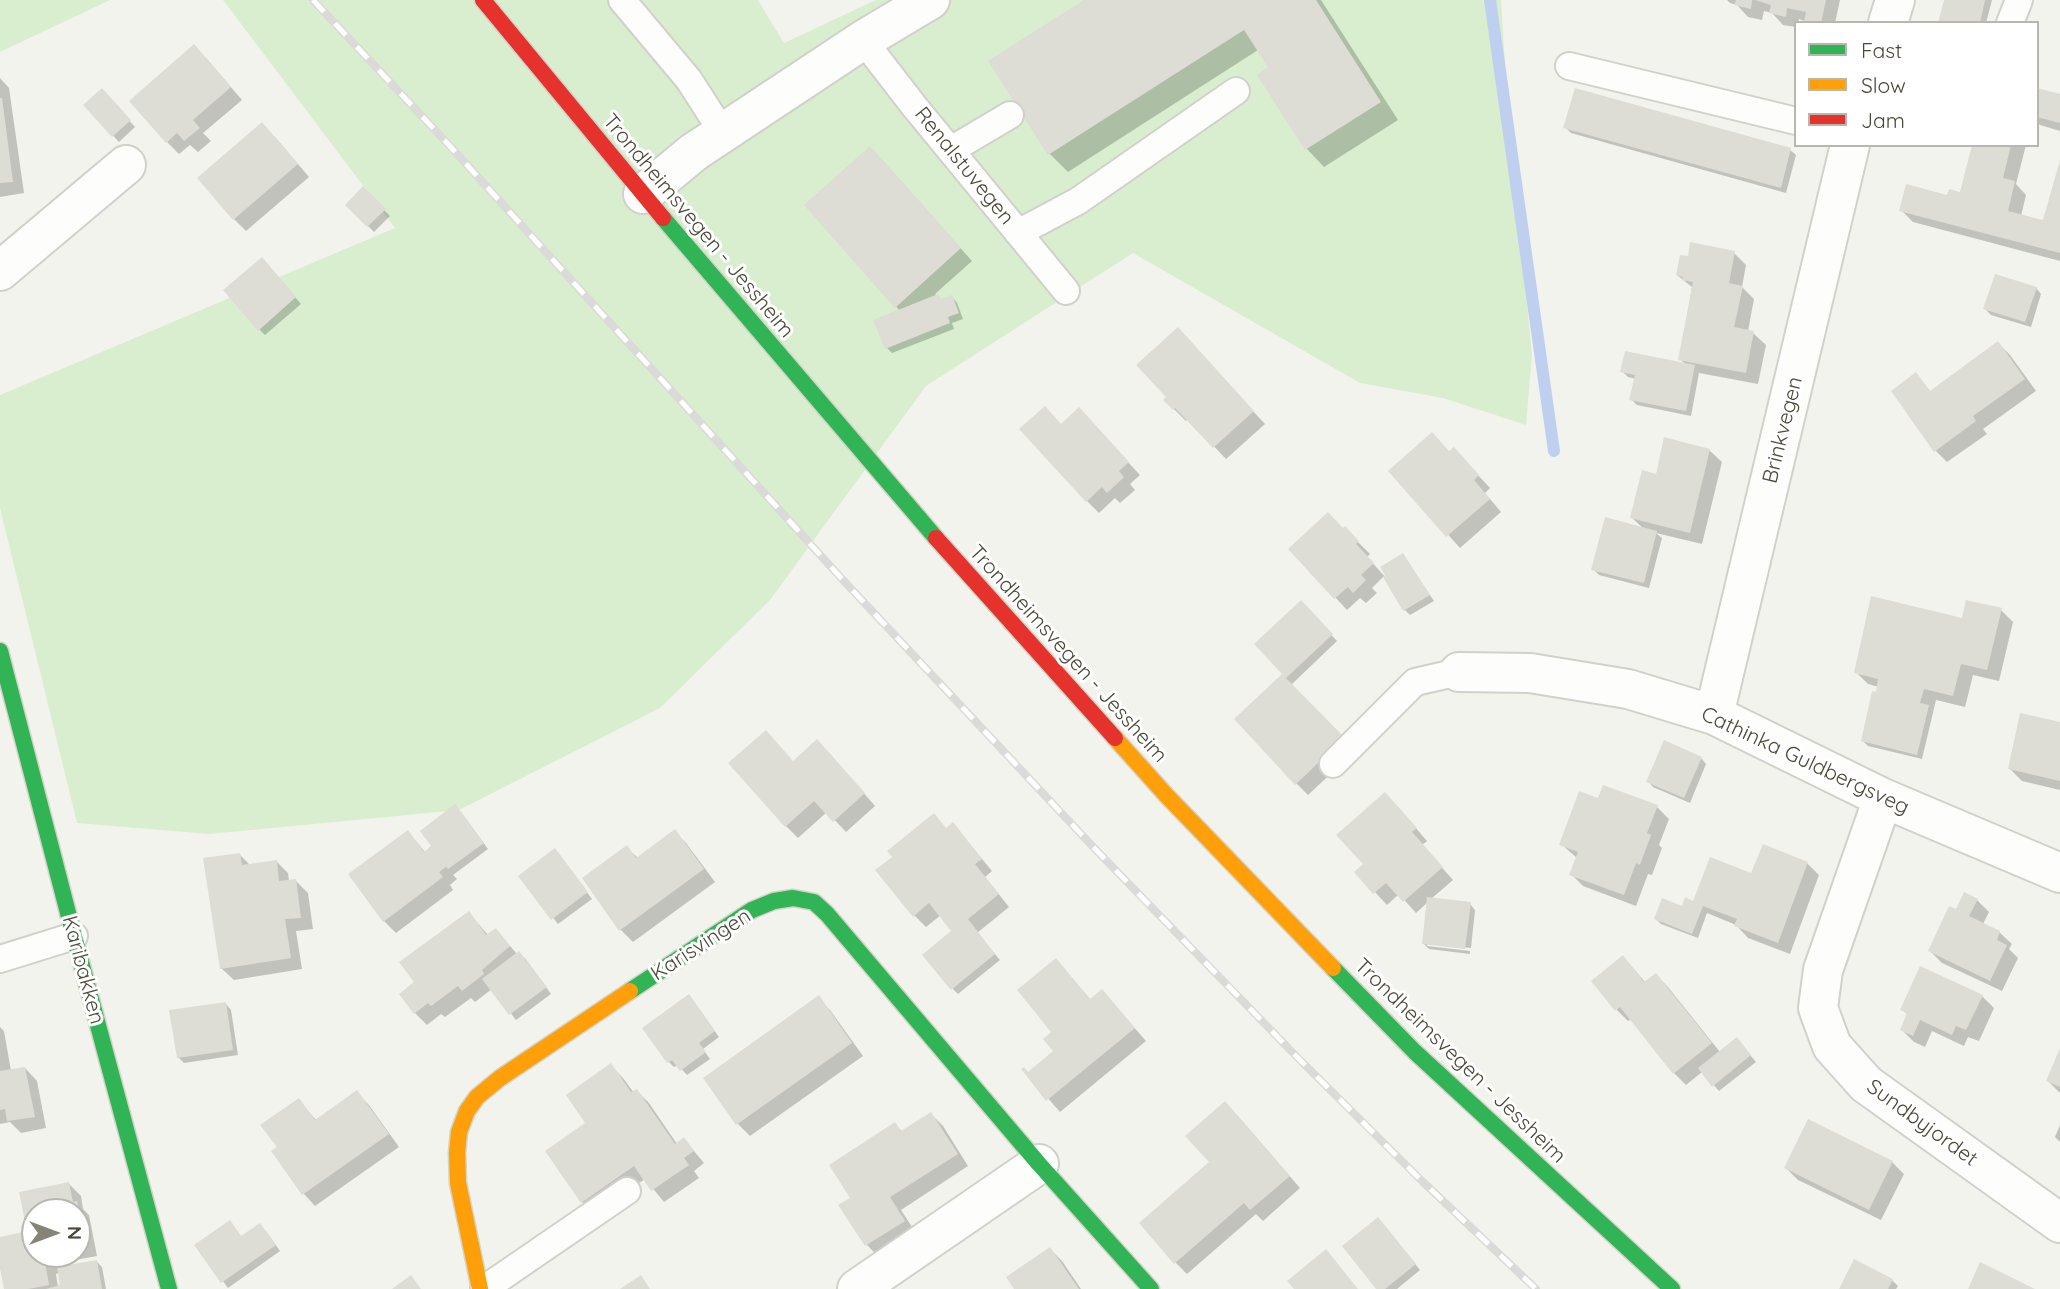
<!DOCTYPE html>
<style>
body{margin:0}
#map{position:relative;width:2060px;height:1289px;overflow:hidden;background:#f3f3ed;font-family:Quicksand,sans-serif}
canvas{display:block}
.legend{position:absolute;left:1794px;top:21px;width:245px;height:126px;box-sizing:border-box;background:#fff;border:2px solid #b7b6af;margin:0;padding:9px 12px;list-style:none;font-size:21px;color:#4a4838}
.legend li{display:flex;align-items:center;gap:14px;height:35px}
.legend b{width:35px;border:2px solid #b7b6af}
.north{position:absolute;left:21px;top:1198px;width:70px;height:70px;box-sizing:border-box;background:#fff;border:2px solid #b7b6af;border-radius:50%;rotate:90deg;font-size:19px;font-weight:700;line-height:28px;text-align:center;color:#4a4838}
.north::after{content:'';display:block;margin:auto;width:24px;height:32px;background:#858477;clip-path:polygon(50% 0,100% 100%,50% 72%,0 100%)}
</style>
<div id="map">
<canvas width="2060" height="1289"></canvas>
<ul class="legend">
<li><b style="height:9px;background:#30b455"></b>Fast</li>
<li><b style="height:9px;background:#ff9f0a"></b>Slow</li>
<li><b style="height:9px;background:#e5322d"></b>Jam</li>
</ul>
<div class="north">N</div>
</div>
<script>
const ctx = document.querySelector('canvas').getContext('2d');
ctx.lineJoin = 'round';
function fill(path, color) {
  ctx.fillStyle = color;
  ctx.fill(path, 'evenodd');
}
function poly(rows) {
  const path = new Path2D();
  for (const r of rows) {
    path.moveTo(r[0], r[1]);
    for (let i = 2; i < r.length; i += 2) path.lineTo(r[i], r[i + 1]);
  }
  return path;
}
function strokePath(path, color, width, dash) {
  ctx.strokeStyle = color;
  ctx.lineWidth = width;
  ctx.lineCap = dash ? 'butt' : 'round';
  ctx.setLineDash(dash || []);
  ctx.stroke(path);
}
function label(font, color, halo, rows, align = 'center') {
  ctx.font = font + ' Quicksand,sans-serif';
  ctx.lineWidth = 6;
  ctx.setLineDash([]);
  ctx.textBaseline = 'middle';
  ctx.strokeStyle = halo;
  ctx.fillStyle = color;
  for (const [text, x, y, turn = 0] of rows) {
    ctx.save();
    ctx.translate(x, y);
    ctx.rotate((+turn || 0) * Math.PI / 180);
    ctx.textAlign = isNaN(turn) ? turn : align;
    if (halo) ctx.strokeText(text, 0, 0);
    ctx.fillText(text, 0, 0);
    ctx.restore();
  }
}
fill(poly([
 [0,0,110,0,0,52],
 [223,0,758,0,784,43,876,0,1501,0,1508,112,1532,355,1526,425,1443,398,1360,383,1133,253,926,386,770,600,660,708,459,810,210,834,77,823,0,508,0,395,395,228]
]), '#d8eece');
fill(poly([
 [1087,0,1321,0,1398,120,1324,167,1307,149,1259,75,1271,68,1258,50,1068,172,1050,154,991,62],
 [1727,0,1840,0,1835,23,1809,23,1799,19,1798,23,1796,23,1796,27,1783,25,1772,13,1764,11,1762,20,1748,17,1737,5,1730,3],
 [1946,0,1992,0,1986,23,1941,23],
 [206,58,242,100,203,133,211,141,198,152,190,145,179,154,167,142],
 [0,78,9,88,24,193,0,197],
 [2037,90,2060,96,2060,131,2040,125,2037,122],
 [102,91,135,127,119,142,85,105],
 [1565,127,1790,150,1796,155,1786,193,1571,133],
 [274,136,309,177,246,231,234,219],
 [1974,145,2026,145,2016,184,2026,195,2021,216,2044,222,2060,163,2060,261,1913,222,1901,210,1961,194],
 [882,160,972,261,935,294,942,301,952,297,957,303,963,319,952,323,954,329,892,353,887,348,900,311,806,205],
 [363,189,390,216,374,232,347,205],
 [1734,253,1746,265,1742,287,1754,299,1748,331,1753,333,1766,345,1758,384,1699,373,1691,416,1637,405,1631,399,1636,379,1628,377,1622,371,1686,365,1680,359,1692,287,1677,275],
 [267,265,301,304,265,335,259,329],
 [2036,288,2041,294,2031,327,1991,315,1985,309],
 [1189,342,1265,424,1226,459,1188,419,1186,421,1165,400],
 [1998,343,2010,355,2036,391,1983,429,1987,434,1947,462,1935,450,1916,375,1931,392],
 [1091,422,1140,475,1130,484,1135,490,1120,503,1115,498,1099,513,1087,501,1062,426],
 [1709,450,1722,462,1702,544,1656,533,1662,538,1649,588,1599,575,1593,569,1644,529,1632,518,1657,476],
 [1449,453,1465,461,1490,488,1485,493,1501,512,1460,548,1391,471],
 [1345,529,1370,554,1367,557,1389,581,1403,555,1434,601,1410,615,1405,610,1384,576,1372,588,1377,593,1366,603,1360,598,1347,610,1291,549],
 [1301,603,1337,641,1291,685,1354,752,1308,795,1296,783,1285,674],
 [2001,610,2013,622,1999,681,1973,675,1965,707,1936,700,1922,759,1868,746,1863,741,1879,687,1868,684,1856,672],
 [2060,723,2060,790,2022,781,2010,769],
 [829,753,875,806,846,832,827,812,798,838,786,826,794,762],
 [1701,758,1706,764,1690,803,1653,787,1648,781],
 [1599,800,1657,807,1669,819,1659,845,1662,848,1652,875,1648,874,1636,906,1583,886,1571,874,1577,858,1561,844],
 [1397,806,1427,841,1422,845,1453,880,1431,899,1470,904,1475,910,1471,948,1427,943,1427,946,1470,951,1470,954,1429,949,1423,943,1428,902,1416,913,1399,894,1387,905,1356,872,1365,864],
 [461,812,488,849,453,875,457,879,450,885,453,890,396,933,384,921,408,832,426,853,437,855],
 [947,829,964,837,992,871,985,877,1009,907,977,933,1000,960,958,994,953,989,954,932,941,915,926,927,914,915],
 [674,831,686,843,715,882,633,942,621,930,584,878,627,848,638,858],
 [240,855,250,865,276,861,288,873,289,881,296,881,308,893,313,929,296,931,302,969,234,980,221,968],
 [560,856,592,899,558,924,520,876],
 [1807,863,1819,875,1790,954,1748,938,1736,925,1707,913,1698,938,1661,924,1656,919,1694,904,1753,875],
 [1977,900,1989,912,1983,924,1999,932,2012,944,2009,949,2018,958,2002,991,1942,963,1930,951,1957,912],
 [469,913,488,935,496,930,517,954,525,958,551,994,516,1020,492,989,475,1002,471,998,445,1017,441,1014,427,1025,415,1013,416,982],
 [1623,957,1646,983,1656,975,1668,987,1720,1052,1742,1045,1756,1062,1719,1091,1702,1072,1686,1085,1674,1073,1631,1019,1628,1021,1617,1010],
 [1056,960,1091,1000,1102,991,1146,1041,1060,1112,1023,1070,1028,1073,1055,1052],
 [1982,996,1994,1008,1979,1041,1968,1037,1964,1046,1932,1031,1925,1047,1914,1042,1902,1030,1908,1015,1903,1010],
 [818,998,830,1010,863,1056,750,1136,738,1124,705,1078],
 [694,1002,719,1037,703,1049,710,1059,687,1075,678,1065,674,1067,669,1062],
 [226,1004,231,1010,238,1055,184,1063,178,1057],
 [0,1027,4,1031,11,1071,25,1068,37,1081,46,1128,21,1133,10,1122,0,1124],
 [2060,1052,2060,1093,2048,1081],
 [611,1066,623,1078,634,1093,637,1091,649,1103,677,1144,684,1139,704,1163,694,1171,699,1178,664,1202,645,1179,594,1214,582,1202,588,1124],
 [357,1093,369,1105,399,1147,315,1206,304,1194,273,1152,279,1148,298,1100,317,1121],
 [931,1114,943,1126,968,1166,901,1210,916,1233,879,1257,867,1245,841,1205,852,1198,895,1125,903,1132],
 [1237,1115,1300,1188,1263,1221,1256,1214,1187,1274,1175,1262,1211,1162],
 [2060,1125,2060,1142,2055,1137],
 [1892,1162,1904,1174,1881,1220,1798,1180,1786,1168],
 [69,1184,81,1196,83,1209,89,1215,97,1256,70,1261,71,1266,97,1262,102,1267,106,1289,6,1289,0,1261,0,1238,29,1233,21,1194],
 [35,1212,77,1212,77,1254,35,1254],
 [60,1273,62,1286,58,1287,56,1274],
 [1384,1225,1420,1270,1397,1289,1378,1289],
 [266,1231,280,1251,228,1288,197,1246,242,1238],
 [1050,1249,1062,1261,1081,1289,1016,1289],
 [1854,1262,1892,1280,1898,1286,1896,1289,1841,1289]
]), '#0003');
strokePath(poly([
 [1490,0,1554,451]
]), '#becff0', 12);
fill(poly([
 [1084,0,1316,0,1381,102,1305,150,1257,75,1268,67,1244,30,1048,155,988,61],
 [1736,0,1752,0,1751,9,1734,5],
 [1755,0,1826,0,1821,23,1804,21,1806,12,1787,8,1786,17,1769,13,1771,5],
 [1944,0,1985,0,1980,23,1938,23],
 [194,44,231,87,193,120,200,128,184,141,177,133,166,143,129,101],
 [102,88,131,120,112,137,83,105],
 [1575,88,1791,148,1781,188,1563,128],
 [2037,88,2060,94,2060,123,2037,117],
 [0,98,2,98,13,182,0,183],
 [262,122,298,164,233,220,197,178],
 [1972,145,2011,145,2003,178,2015,181,2008,211,2043,220,2060,160,2060,253,1899,211,1906,184,1947,195,1949,189,1960,192],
 [870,146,961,248,895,308,804,205],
 [363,186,386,209,367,227,345,205],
 [1690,242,1735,251,1729,283,1743,286,1734,327,1754,331,1746,373,1678,360,1693,282,1682,280,1683,277,1676,275,1680,255,1688,256],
 [262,257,296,297,258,331,223,290],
 [1995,274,2037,287,2025,322,1983,309],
 [938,294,941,299,952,295,959,313,948,317,950,323,885,349,873,320],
 [1178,327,1254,411,1213,448,1175,408,1173,410,1163,400,1166,397,1136,365],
 [1998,341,2025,379,1973,416,1976,421,1934,452,1891,391,1916,372,1930,391],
 [1625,351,1695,365,1686,411,1629,400,1635,375,1620,372],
 [1045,406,1061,424,1079,407,1129,462,1119,471,1124,477,1107,493,1102,487,1086,502,1019,429],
 [1432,432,1449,451,1454,447,1479,475,1474,480,1490,499,1446,537,1388,471],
 [1664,437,1710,449,1690,533,1630,518,1642,470,1656,474],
 [1328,512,1343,528,1345,526,1359,541,1356,544,1374,563,1361,575,1366,580,1353,593,1348,587,1334,599,1288,549],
 [1605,517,1657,531,1644,583,1591,570],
 [1403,553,1430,595,1403,611,1383,577,1385,575,1380,567],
 [1871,596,1962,618,1966,600,2002,608,1987,670,1961,664,1953,696,1924,689,1920,703,1929,705,1917,755,1861,741,1872,691,1876,692,1878,679,1854,673],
 [1301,600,1333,634,1286,678,1343,736,1343,739,1295,785,1234,719,1282,674,1254,644],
 [2020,713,2060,722,2060,781,2008,769],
 [766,730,793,761,817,739,865,793,833,822,814,801,785,827,728,763],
 [1664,740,1702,757,1684,798,1646,782],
 [1603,785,1658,805,1647,833,1651,835,1640,865,1636,863,1624,895,1569,875,1578,852,1559,845,1579,791,1598,798],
 [1385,792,1417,828,1412,832,1443,867,1403,902,1386,883,1373,894,1354,872,1363,864,1336,835],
 [455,804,484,843,448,869,446,867,439,872,443,877,383,922,348,874,408,830,424,852,431,846,420,831],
 [934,813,946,828,953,822,982,859,975,864,999,894,968,919,995,954,951,990,922,955,951,931,929,903,913,917,875,870,892,857,887,851],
 [675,829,704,869,619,931,582,878,627,845,636,858],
 [1763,844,1808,862,1778,943,1734,926,1737,919,1703,906,1692,934,1654,919,1662,898,1682,906,1685,897,1693,901,1710,857,1751,873],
 [555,848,588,892,551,920,518,876],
 [240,853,242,865,277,860,279,881,296,879,301,918,285,919,291,958,220,969,203,858],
 [1964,892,1978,899,1969,916,2000,931,1997,940,2007,945,1990,981,1928,951,1949,906,1956,909],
 [1427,897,1471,902,1465,949,1422,944],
 [469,911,486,935,496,928,510,946,482,970,484,974,462,991,458,986,431,1006,428,1003,414,1014,399,994,414,982,399,962],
 [519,951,547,987,509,1015,482,979],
 [1623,955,1644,982,1656,973,1712,1043,1673,1074,1620,1007,1615,1011,1591,981],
 [1056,958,1090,999,1102,989,1135,1028,1046,1101,1021,1069,1024,1067,1028,1072,1053,1051,1043,1039,1051,1032,1017,990],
 [1920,966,1983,995,1966,1030,1956,1026,1952,1035,1920,1020,1913,1036,1900,1030,1907,1013,1900,1010],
 [689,994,715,1031,699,1043,706,1052,680,1071,672,1060,667,1063,642,1028],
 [819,995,852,1043,736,1125,703,1078],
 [226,1002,233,1050,177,1058,169,1010],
 [1737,1037,1751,1055,1712,1087,1698,1068],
 [2060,1048,2060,1087,2046,1081],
 [611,1063,631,1092,637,1089,675,1144,684,1137,694,1151,684,1158,689,1165,651,1191,634,1166,581,1203,545,1151,585,1123,566,1095],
 [25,1067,35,1117,7,1121,5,1109,0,1110,0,1071],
 [357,1090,389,1134,302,1195,271,1151,277,1147,260,1125,299,1098,315,1120],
 [1225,1101,1290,1176,1250,1210,1244,1203,1174,1264,1139,1223,1209,1162,1185,1136],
 [931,1112,958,1154,890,1197,905,1221,865,1246,838,1205,850,1198,829,1165,895,1122,901,1131],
 [1808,1119,1893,1161,1869,1210,1784,1168],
 [69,1182,73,1202,77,1201,86,1244,77,1246,77,1212,35,1212,35,1254,59,1254,60,1259,45,1262,49,1285,28,1289,4,1289,0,1269,0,1237,27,1231,19,1192],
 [1378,1217,1416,1264,1385,1289,1376,1289,1342,1246],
 [230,1220,241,1236,260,1223,276,1245,221,1283,194,1245],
 [1050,1247,1079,1289,1014,1289,1006,1277],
 [1326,1249,1358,1289,1294,1289,1287,1281],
 [1854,1259,1893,1279,1888,1289,1839,1289],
 [97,1260,102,1289,46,1289,60,1285,57,1267],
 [1980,1262,2035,1289,1968,1289],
 [411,1275,421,1289,392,1289],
 [641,1275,650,1289,620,1289]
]), '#dddcd5');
const lane = poly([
 [622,0,689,80,723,133],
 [2010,23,2019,0],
 [863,40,914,106,1066,291],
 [1569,66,1796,121],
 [951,150,1010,115],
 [1018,233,1078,201,1236,91],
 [1333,764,1415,682,1459,672],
 [0,959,74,936],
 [484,1289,627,1191]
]);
const street = poly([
 [1888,23,1895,0],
 [643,194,694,152,863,40,930,0],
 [0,271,126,165],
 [1459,672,1530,673,1628,689,1714,715,1883,798,2060,873],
 [1714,715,1850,145],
 [1883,798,1823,970,1818,1008,1832,1046,1866,1084,2060,1223],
 [857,1289,1039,1164]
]);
const fast = poly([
 [663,218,936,538],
 [0,651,74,936,169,1289],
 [1333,968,1415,1052,1672,1289],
 [630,991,752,910,774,901,793,898,814,902,827,914,1039,1164,1151,1289]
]);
const slow = poly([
 [1115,738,1166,795,1333,968],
 [480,1289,458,1183,457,1153,459,1132,467,1111,477,1097,500,1078,630,991]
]);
const jam = poly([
 [483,0,663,218],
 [936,538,1115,738]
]);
strokePath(lane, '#d1d1cb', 30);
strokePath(street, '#d1d1cb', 42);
strokePath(fast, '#d3d3c6', 19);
strokePath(slow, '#d3d3c6', 19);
strokePath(jam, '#d3d3c6', 19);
strokePath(lane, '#fdfdfc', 26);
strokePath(street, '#fdfdfc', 38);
strokePath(fast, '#30b455', 16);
strokePath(slow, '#ff9f0a', 16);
strokePath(jam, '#e5322d', 16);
const rail = poly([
 [313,0,448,144,842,579,1097,851,1298,1058,1423,1182,1536,1289]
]);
strokePath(rail, '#dadad9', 8);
strokePath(rail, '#fff', 5, [16]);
label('21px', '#4a4838', '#fff', [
 ["Renalstuvegen",964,166,51],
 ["Trondheimsvegen - Jessheim",698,226,50],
 ["Brinkvegen",1783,430,-76],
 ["Trondheimsvegen - Jessheim",1068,654,48],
 ["Cathinka Guldbergsveg",1805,761,25],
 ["Karisvingen",701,945,-33],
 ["Karibakken",83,970,75],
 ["Trondheimsvegen - Jessheim",1460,1061,44],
 ["Sundbyjordet",1922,1123,36]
]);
</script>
